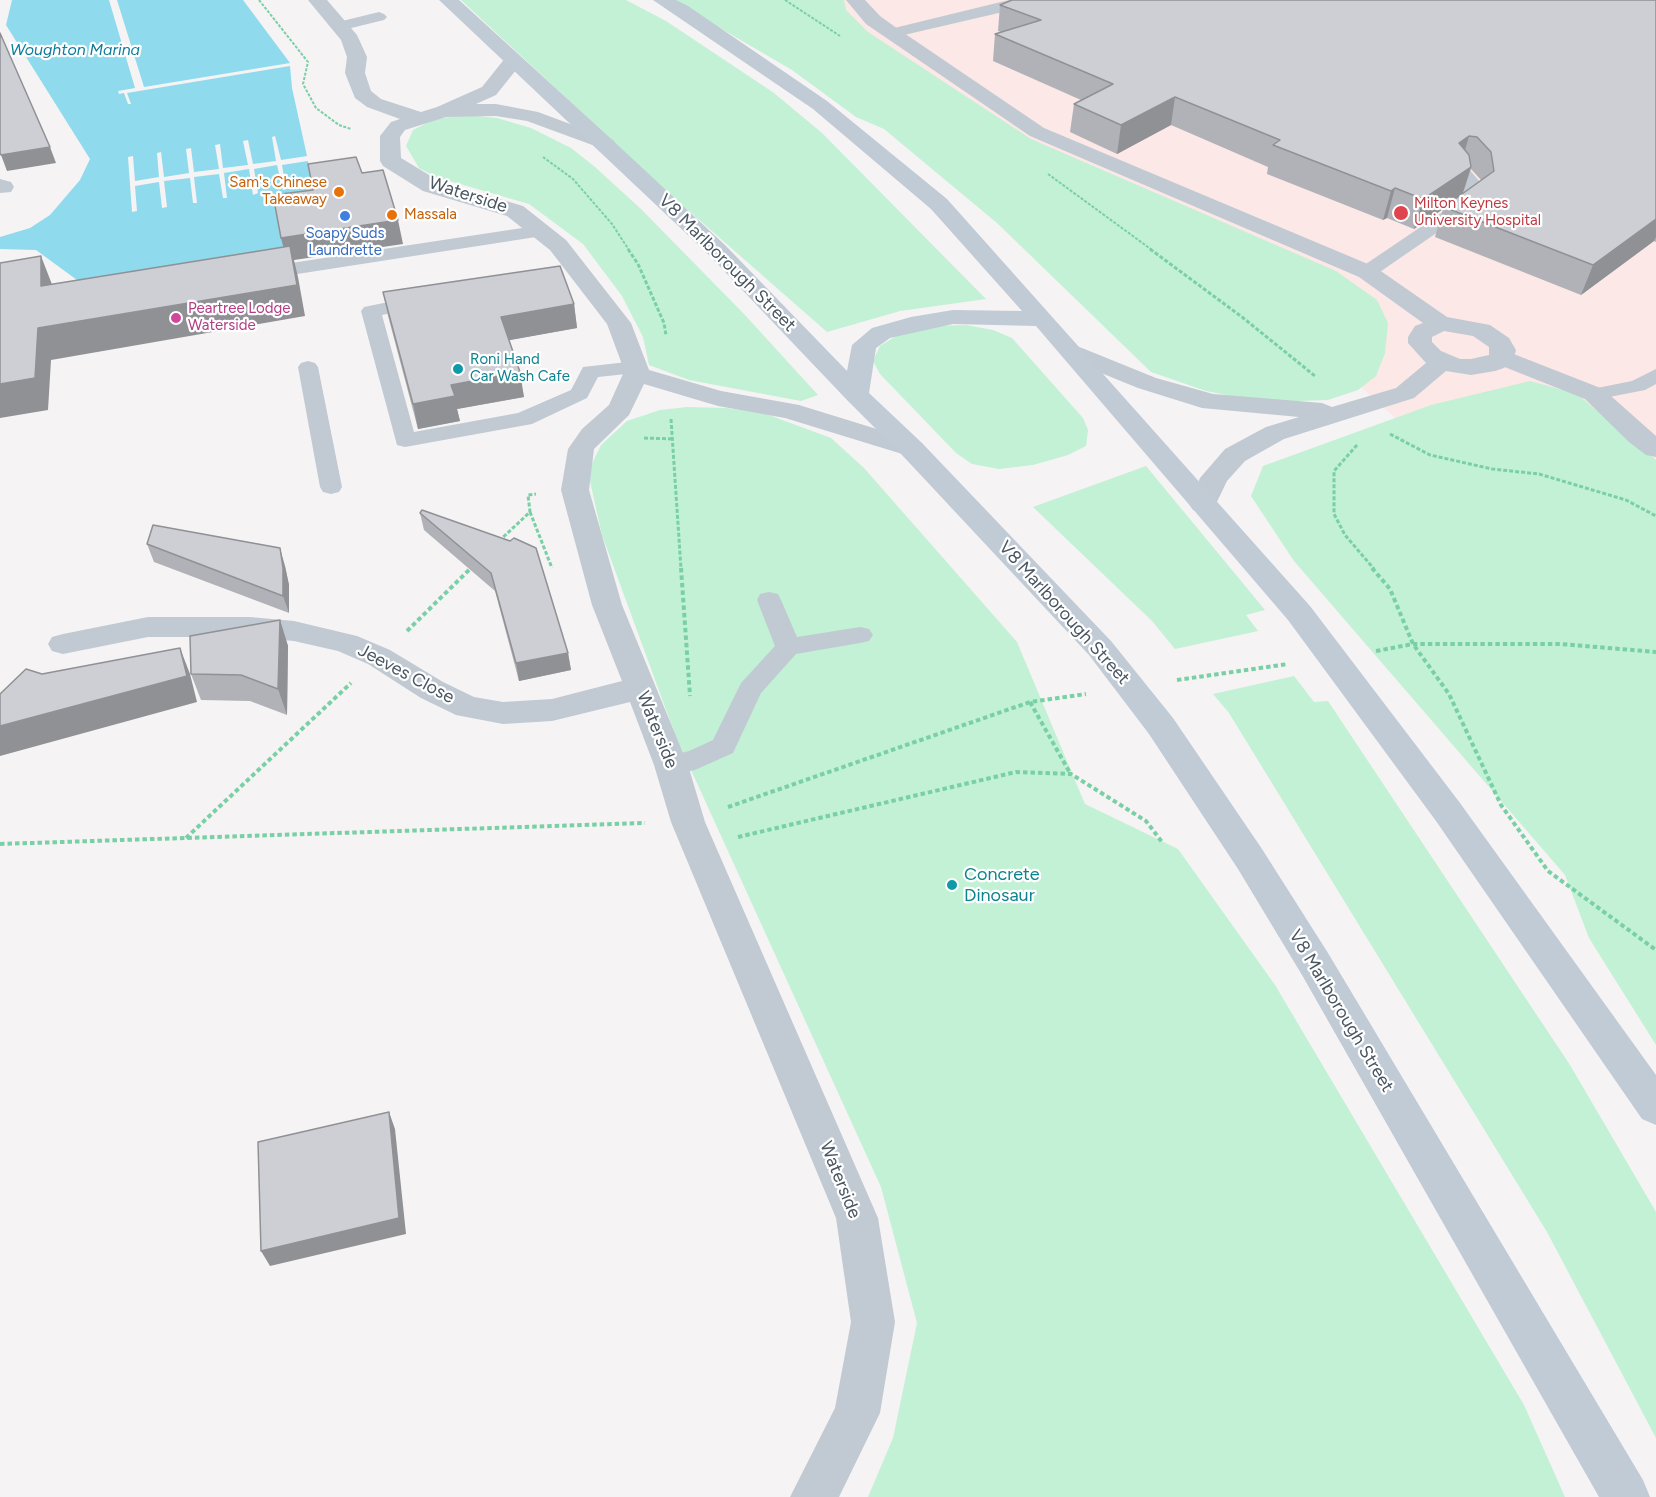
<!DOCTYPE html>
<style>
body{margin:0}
canvas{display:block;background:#f5f3f3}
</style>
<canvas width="1656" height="1497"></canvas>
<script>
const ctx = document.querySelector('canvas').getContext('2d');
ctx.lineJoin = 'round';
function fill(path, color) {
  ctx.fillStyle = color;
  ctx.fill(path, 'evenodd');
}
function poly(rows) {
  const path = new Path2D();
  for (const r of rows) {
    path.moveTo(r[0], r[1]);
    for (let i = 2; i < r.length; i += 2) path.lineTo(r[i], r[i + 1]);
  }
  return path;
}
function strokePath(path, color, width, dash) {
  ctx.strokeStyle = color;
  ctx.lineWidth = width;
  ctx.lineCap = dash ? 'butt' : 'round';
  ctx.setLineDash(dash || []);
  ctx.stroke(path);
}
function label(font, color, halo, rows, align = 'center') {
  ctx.font = font + ' Figtree,sans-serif';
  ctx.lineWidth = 4.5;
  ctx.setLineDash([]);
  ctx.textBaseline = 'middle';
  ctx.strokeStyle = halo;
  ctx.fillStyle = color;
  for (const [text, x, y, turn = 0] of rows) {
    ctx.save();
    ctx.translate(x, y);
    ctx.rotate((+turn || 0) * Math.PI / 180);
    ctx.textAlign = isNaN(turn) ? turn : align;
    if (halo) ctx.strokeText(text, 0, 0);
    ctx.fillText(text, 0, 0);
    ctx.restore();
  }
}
fill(poly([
 [745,0,1656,0,1656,566,1415,436,1326,355]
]), '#fce8e6');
fill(poly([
 [461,0,626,0,666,21,774,93,822,133,986,299,900,311,827,332,664,189],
 [672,0,844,0,846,10,868,32,1031,139,1336,271,1377,300,1388,323,1385,353,1376,376,1358,390,1328,400,1297,401,1256,401,1206,391,1151,372,997,223,884,129,856,117,792,70],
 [466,115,497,118,531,128,571,148,595,167,641,209,744,314,818,395,801,401,689,380,649,365,643,337,622,296,583,244,529,204,436,177,419,168,406,146,413,130,435,119],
 [966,325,993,330,1012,338,1083,418,1088,430,1086,446,1068,455,1033,465,999,469,972,464,956,453,880,374,873,361,880,346,901,333,932,326],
 [1530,381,1577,394,1656,460,1656,1045,1589,938,1565,875,1294,561,1251,496,1263,466,1431,405],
 [687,407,727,408,766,414,831,438,864,468,1017,642,1085,804,1178,849,1275,985,1524,1405,1565,1497,868,1497,893,1438,917,1323,881,1187,676,737,602,535,588,472,601,445,627,421,660,410],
 [1146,466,1265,610,1246,615,1258,631,1175,649,1152,621,1033,507],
 [1294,676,1314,702,1328,701,1570,1065,1656,1212,1656,1438,1547,1232,1229,713,1213,694]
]), '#c3f1d5');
fill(poly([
 [12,0,109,0,135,88,118,91,119,94,124,93,128,104,131,104,127,93,290,66,292,88,307,156,281,160,275,136,272,137,276,161,253,164,248,140,243,141,248,165,223,168,220,144,215,145,219,169,194,172,191,148,186,149,189,173,164,177,161,152,157,153,159,177,135,181,133,156,128,157,132,212,137,211,135,186,159,182,162,208,167,207,164,181,190,178,193,203,197,203,194,177,219,174,223,198,227,198,224,173,249,169,253,195,258,193,254,169,277,165,283,190,286,189,282,165,308,161,318,213,288,263,77,280,36,250,0,249,0,237,30,228,50,215,80,180,90,159,6,25],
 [117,0,243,0,290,63,144,87]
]), '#90daee');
strokePath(poly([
 [259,0,308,62,303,84,316,108,339,125,351,129],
 [785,0,840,36],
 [543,157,573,179,612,224,629,250],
 [1048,174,1152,250]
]), '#7ad0a6', 2, [3, 1.5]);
strokePath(poly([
 [628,249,638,264,664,323,666,335],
 [1150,249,1242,317,1315,376],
 [671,419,681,569],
 [1390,434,1430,455,1492,469,1539,474,1626,500,1656,516],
 [644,438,673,439],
 [1357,445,1334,471,1334,514,1345,535,1374,569],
 [530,512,552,568],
 [499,541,530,512,528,495,536,494],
 [470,569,472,567]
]), '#7ad0a6', 3, [4, 2]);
strokePath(poly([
 [681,568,690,696],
 [1372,568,1390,589,1413,644,1449,694,1501,805,1548,871,1656,950],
 [407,631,471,568],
 [1376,651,1413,644,1561,644,1656,652],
 [1177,680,1288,664],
 [1030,702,1070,773],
 [728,807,1030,702,1086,694],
 [738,837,1016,772,1071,774,1146,821,1162,842],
 [186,838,351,683],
 [0,844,645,823]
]), '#7ad0a6', 4, [4.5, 3]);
fill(poly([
 [1009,0,1028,0,1003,12,891,38,883,33,886,30,1009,0],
 [379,12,384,14,387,17,384,20,339,31,331,26,334,23,379,12],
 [1462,167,1468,168,1480,182,1483,199,1480,203,1374,276,1360,276,1357,272,1360,268,1465,197,1462,183,1453,172,1462,167],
 [542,225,549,227,551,231,549,235,265,279,255,273,265,267,542,225],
 [423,295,430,297,433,301,430,305,382,315,414,432,518,413,571,390,583,367,636,361,643,363,646,367,643,371,636,373,598,377,587,398,532,424,405,447,397,445,361,311,364,307,423,295],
 [308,361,315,363,318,367,342,487,339,492,331,494,323,492,320,487,298,367,301,363,308,361],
 [1656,369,1656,384,1645,390,1594,400,1587,398,1583,394,1587,390,1632,381,1656,369],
 [769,592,778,594,781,600,797,637,860,627,869,629,873,635,869,641,860,643,796,654,761,693,733,753,695,770,671,775,661,772,657,765,661,758,689,751,713,740,741,683,775,646,757,600,760,594,769,592]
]), '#c1cad2');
fill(poly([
 [308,0,327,0,357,35,367,57,365,73,371,91,381,99,421,112,437,107,482,87,506,57,513,55,520,57,523,61,520,65,496,95,476,104,496,104,538,112,613,140,616,144,613,148,606,150,527,121,496,116,446,117,405,130,400,137,401,158,439,181,523,206,566,240,631,323,649,370,721,391,799,405,922,443,925,449,922,455,912,457,785,418,718,406,644,384,629,415,594,449,589,490,622,605,688,765,705,822,878,1218,895,1322,880,1413,839,1497,790,1497,835,1408,851,1322,836,1218,671,822,654,765,630,702,552,721,503,724,456,715,421,698,368,664,338,651,294,641,250,637,148,637,63,654,52,651,48,644,52,637,63,634,148,617,250,617,294,621,357,636,390,650,443,682,474,697,503,702,552,699,622,681,592,605,561,490,568,449,582,429,609,405,623,374,623,367,607,324,550,250,507,216,423,191,383,166,380,161,380,136,391,122,400,119,367,107,355,98,345,73,347,57,341,40,308,0],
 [0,179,11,182,14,187,11,192,0,193,0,179],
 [1501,349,1603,389,1656,436,1656,457,1646,455,1629,442,1585,399,1492,362,1488,357,1492,352,1501,349]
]), '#c1cad2');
fill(poly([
 [846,0,865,0,880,16,898,29,1044,128,1375,267,1447,317,1490,325,1509,338,1516,350,1514,357,1504,368,1495,371,1471,375,1446,371,1414,398,1284,439,1245,461,1227,481,1213,510,1203,513,1193,510,1189,504,1200,478,1225,449,1266,427,1299,417,1202,408,1138,388,1064,358,1060,353,1064,348,1073,345,1082,348,1156,378,1213,394,1322,403,1332,407,1396,388,1426,363,1408,343,1408,337,1415,326,1423,323,1359,277,1030,136,866,24,846,0],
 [1444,331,1473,336,1489,347,1489,355,1471,359,1460,359,1441,351,1432,342,1432,337,1444,331]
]), '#c1cad2');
fill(poly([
 [439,0,459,0,608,136,725,245,847,371,852,345,872,328,911,317,953,310,1022,311,931,209,813,109,653,0,676,0,688,6,827,101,947,199,1310,606,1460,803,1656,1075,1656,1125,1642,1119,1436,821,1288,620,1036,326,953,324,890,338,876,348,869,393,922,443,1111,641,1173,718,1262,849,1328,953,1643,1480,1650,1497,1599,1497,1302,975,1238,869,1149,734,1089,655,902,455,847,400,709,255,439,0]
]), '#c1cbd6');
fill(poly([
 [1656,0,1656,242,1654,241,1581,295,1435,237,1443,209,1414,229,1387,218,1383,220,1267,174,1268,167,1171,125,1117,154,1070,132,1074,104,1081,100,993,61,995,34,1001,32,998,31,1000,5],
 [1471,169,1481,180,1463,193],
 [383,292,574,304,577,328,509,340,524,397,457,409,460,421,418,429,388,316],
 [420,513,510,541,568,653,571,670,519,681,495,591,424,530],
 [147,544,285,566,289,585,289,613,154,562],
 [280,620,288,646,287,715,250,701,201,700,191,674]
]), '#b0b2b7');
fill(poly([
 [1175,97,1171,125,1117,154,1121,125],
 [1469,136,1461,165,1459,143],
 [50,147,56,163,7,171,1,155],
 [1471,167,1462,196,1444,207,1443,209,1414,229,1423,199],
 [1395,188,1387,218,1383,220,1391,191],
 [1656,219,1656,237,1654,241,1581,295,1593,265],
 [398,220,403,244,294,260,298,277,305,316,51,360,48,410,0,418,0,384,38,328,287,261,281,238],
 [41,256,53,287,41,286],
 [574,304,577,328,505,341,501,317],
 [520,372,524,397,457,409,460,421,418,429,413,404,451,385],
 [280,548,285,566,289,585,289,613,283,596],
 [280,620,288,646,287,715,278,689],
 [180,648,190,674,197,702,0,756,0,726],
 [568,653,571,670,519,681,516,663],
 [389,1112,395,1129,406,1234,270,1266,261,1251]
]), '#909195');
const building = poly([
 [1012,0,1656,0,1656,219,1593,265,1444,207,1494,171,1491,152,1477,137,1469,136,1459,143,1469,155,1471,167,1423,199,1395,188,1391,191,1273,145,1280,140,1175,97,1121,125,1074,104,1113,84,995,34,1041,20,1000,5,1012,0],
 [0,33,50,147,1,155,0,153,0,33],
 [356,157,362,173,383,170,398,220,281,238,273,195,313,190,308,164,356,157],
 [290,246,297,285,38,328,35,378,0,384,0,263,41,256,41,286,290,246],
 [560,266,574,304,501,317,520,372,451,385,455,396,413,404,383,292,560,266],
 [422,510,510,541,514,538,536,548,568,653,516,663,491,573,420,513,422,510],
 [153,525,280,548,283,568,283,596,147,544,153,525],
 [280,620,278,689,241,675,191,674,190,636,280,620],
 [180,648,187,676,0,726,0,694,26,669,42,674,180,648],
 [389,1112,399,1218,261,1251,258,1142,389,1112]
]);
fill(building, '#cdcfd5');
strokePath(building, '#909195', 1.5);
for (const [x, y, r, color] of [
 [339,192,6,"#e8710a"],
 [1401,213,8,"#e0444e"],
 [392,215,6,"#e8710a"],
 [345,216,6,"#3f7fe0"],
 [176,318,6,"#d1479c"],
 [458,369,6,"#0f9aa8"],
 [952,885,6,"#0f9aa8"]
]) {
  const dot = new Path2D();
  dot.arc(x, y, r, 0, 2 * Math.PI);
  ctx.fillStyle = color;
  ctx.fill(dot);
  strokePath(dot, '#fff', 2);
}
label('15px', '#c56008', '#fff', [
 ["Sam's Chinese",327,183],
 ["Takeaway",327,200],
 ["Massala",404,215,"left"]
], 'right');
label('15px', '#be3a42', '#fff', [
 ["Milton Keynes",1414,204],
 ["University Hospital",1414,221]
], 'left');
label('15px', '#366cbe', '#fff', [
 ["Soapy Suds",345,234],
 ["Laundrette",345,251]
]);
label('15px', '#b23c85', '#fff', [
 ["Peartree Lodge",188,309],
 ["Waterside",188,326]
], 'left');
label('15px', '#0d838f', '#fff', [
 ["Roni Hand",470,360],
 ["Car Wash Cafe",470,377]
], 'left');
label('italic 16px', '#0c7c9b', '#fff', [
 ["Woughton Marina",75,50]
]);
label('18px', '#4a5661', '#fff', [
 ["Waterside",468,195,18],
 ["V8 Marlborough Street",727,263,45],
 ["V8 Marlborough Street",1064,613,48],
 ["Jeeves Close",406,674,28],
 ["Waterside",657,730,68],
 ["V8 Marlborough Street",1341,1011,59],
 ["Waterside",840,1180,68]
]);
label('18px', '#0d838f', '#fff', [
 ["Concrete",964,875],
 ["Dinosaur",964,896]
], 'left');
</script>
